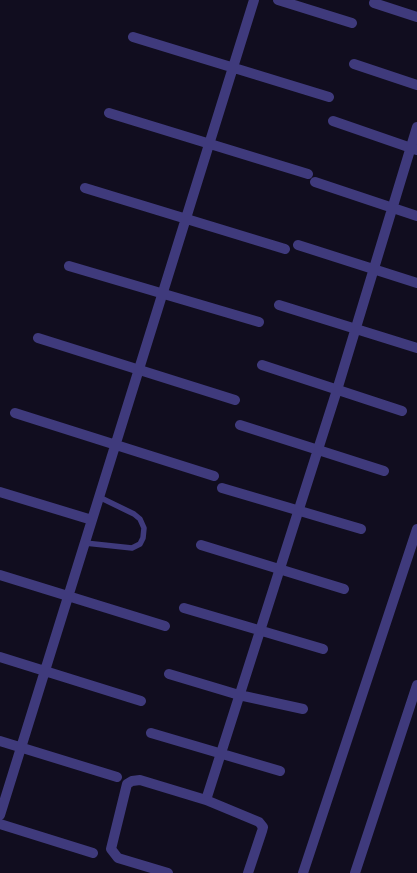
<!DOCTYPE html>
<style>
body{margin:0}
canvas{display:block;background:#110d1f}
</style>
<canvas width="417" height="873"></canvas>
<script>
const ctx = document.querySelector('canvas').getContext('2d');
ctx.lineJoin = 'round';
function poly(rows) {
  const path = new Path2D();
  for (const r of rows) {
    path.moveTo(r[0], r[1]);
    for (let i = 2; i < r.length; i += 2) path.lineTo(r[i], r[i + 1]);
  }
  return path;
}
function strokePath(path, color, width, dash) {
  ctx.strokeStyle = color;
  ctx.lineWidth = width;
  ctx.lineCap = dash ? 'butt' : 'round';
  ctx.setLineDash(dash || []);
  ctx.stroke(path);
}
strokePath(poly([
 [85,543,132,548,140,544,143,538,144,528,140,519,134,514,99,497]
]), '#3f3a7c', 5.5);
strokePath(poly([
 [278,0,352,23],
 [374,3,417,17],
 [133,37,329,97],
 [354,64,417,85],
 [109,113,308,174],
 [333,121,417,150],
 [315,182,417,216],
 [85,188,285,249],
 [298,245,417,283],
 [69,266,259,322],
 [279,305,417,348],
 [38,338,235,400],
 [262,365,402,411],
 [15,413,214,476],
 [240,425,384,471],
 [222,488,361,529],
 [0,492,92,520],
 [201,545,344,589],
 [0,575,165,626],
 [184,608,323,649],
 [0,657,141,701],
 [169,674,239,695,303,709],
 [151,733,280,771],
 [0,741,117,777],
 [206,800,337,390,417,127],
 [0,815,254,0],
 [0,824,93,853],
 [168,873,118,858,111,849,127,784,132,781,140,780,206,800,259,822,263,827,262,831,248,873],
 [303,873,417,529],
 [355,873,417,685]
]), '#3f3a7c', 10);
</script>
